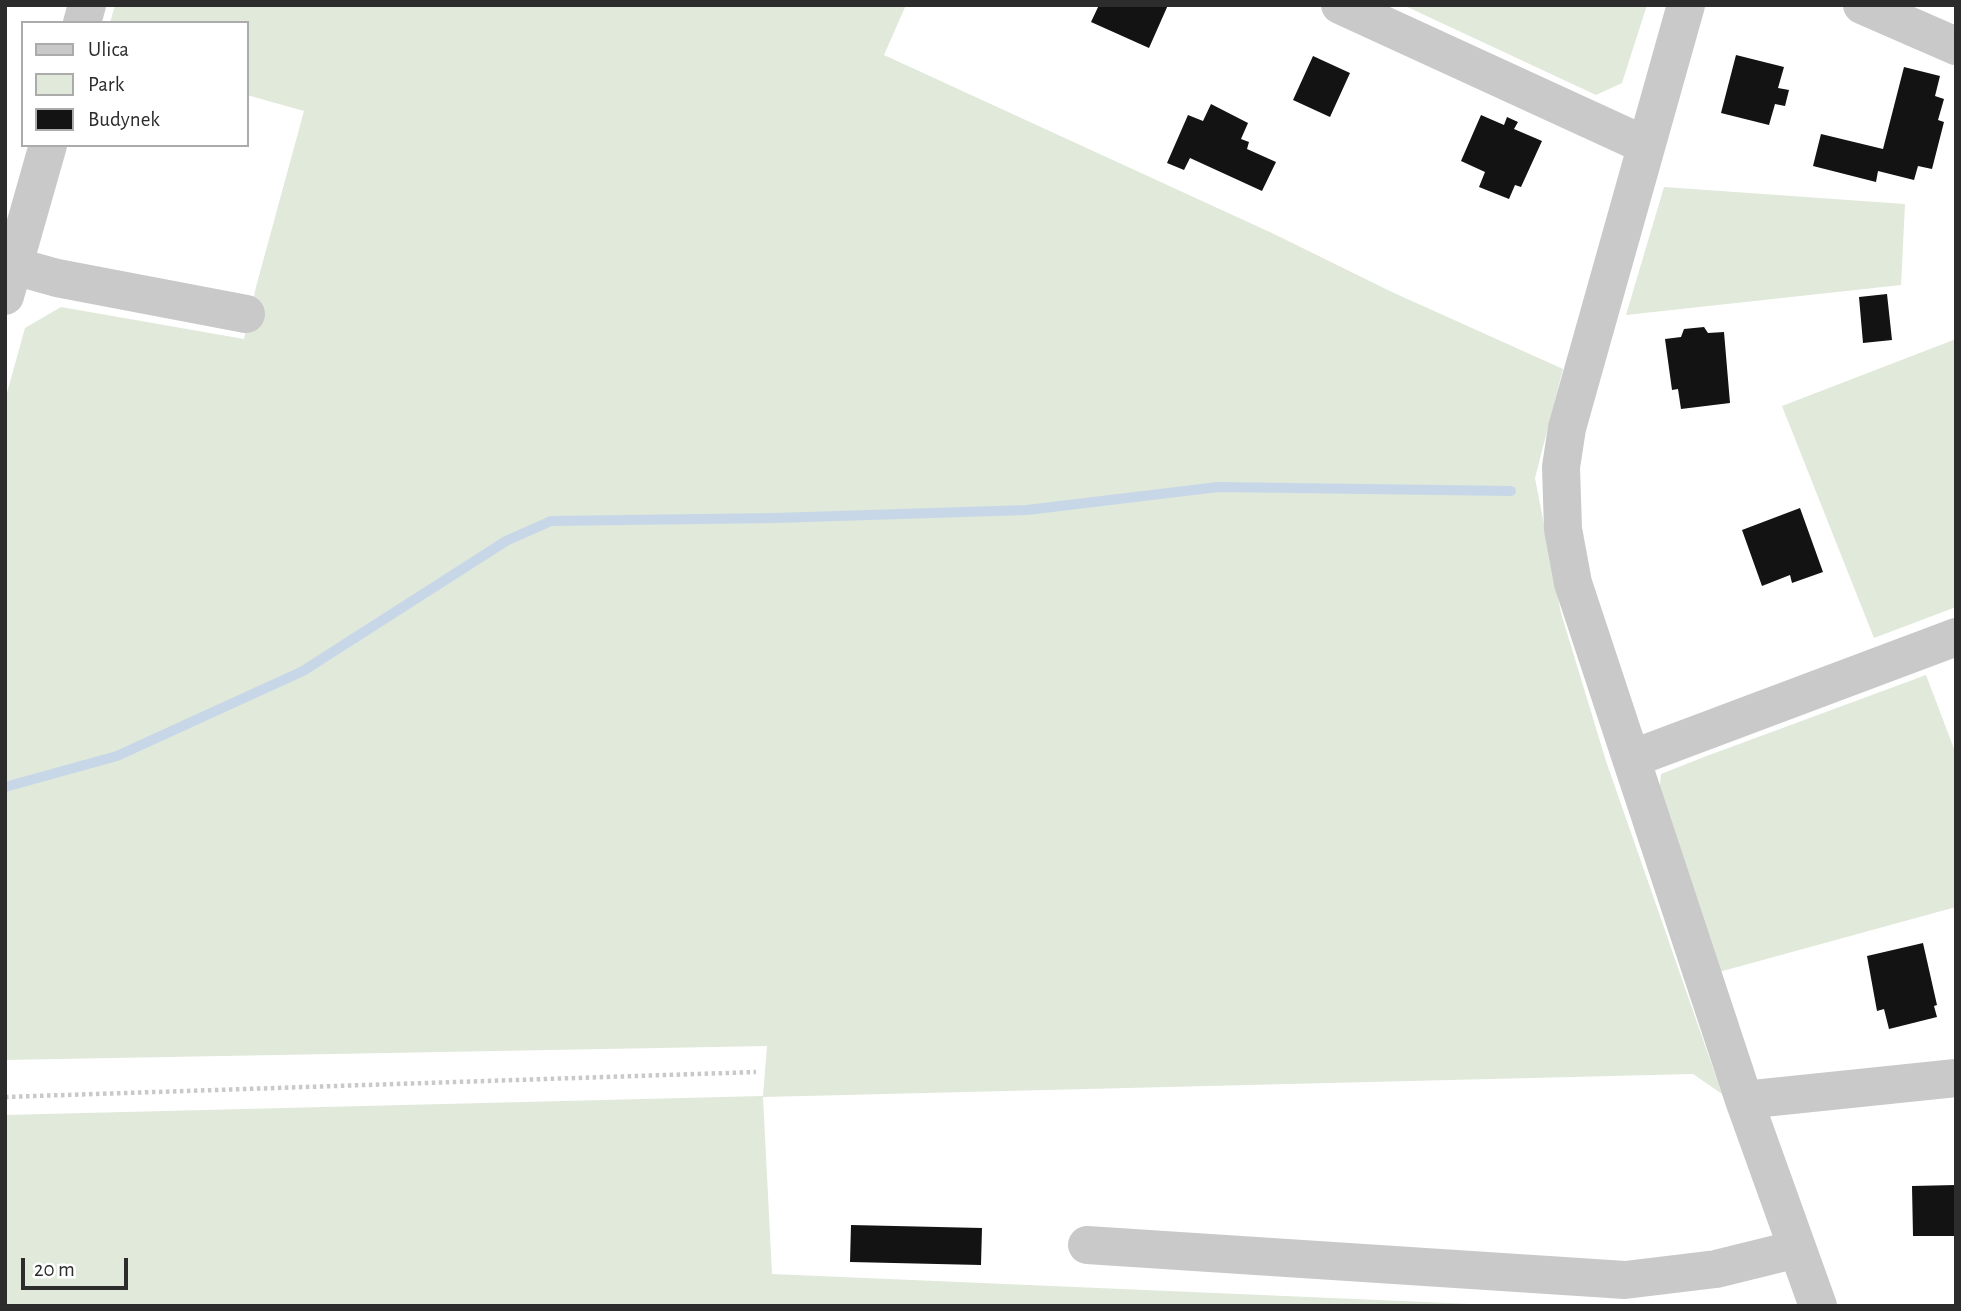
<!DOCTYPE html>
<style>
body{margin:0}
#map{position:relative;width:1961px;height:1311px;overflow:hidden;background:#fff;font-family:"Alegreya Sans",sans-serif}
canvas{display:block}
.frame{position:absolute;inset:0;border:7px solid #2c2c2c;pointer-events:none}
.legend{position:absolute;left:21px;top:21px;width:228px;height:126px;box-sizing:border-box;background:#fff;border:2px solid #ababab;margin:0;padding:9px 12px;list-style:none;font-size:21px;color:#2c2c2c}
.legend li{display:flex;align-items:center;gap:14px;height:35px}
.legend b{width:35px;border:2px solid #ababab}
.scale{position:absolute;left:21px;top:1258px;width:107px;height:32px;box-sizing:border-box;border:4px solid #2c2c2c;border-top:0;padding-left:9px;font-size:21px;line-height:24px;white-space:nowrap;color:#2c2c2c;-webkit-text-stroke:5px #fff;paint-order:stroke}
</style>
<div id="map">
<canvas width="1961" height="1311"></canvas>
<div class="frame"></div>
<ul class="legend">
<li><b style="height:9px;background:#c9c9c9"></b>Ulica</li>
<li><b style="height:19px;background:#e0e9da"></b>Park</li>
<li><b style="height:19px;background:#131313"></b>Budynek</li>
</ul>
<div class="scale">20 m</div>
</div>
<script>
const ctx = document.querySelector('canvas').getContext('2d');
ctx.lineJoin = 'round';
function fill(path, color) {
  ctx.fillStyle = color;
  ctx.fill(path, 'evenodd');
}
function poly(rows) {
  const path = new Path2D();
  for (const r of rows) {
    path.moveTo(r[0], r[1]);
    for (let i = 2; i < r.length; i += 2) path.lineTo(r[i], r[i + 1]);
  }
  return path;
}
function strokePath(path, color, width, dash) {
  ctx.strokeStyle = color;
  ctx.lineWidth = width;
  ctx.lineCap = dash ? 'butt' : 'round';
  ctx.setLineDash(dash || []);
  ctx.stroke(path);
}
fill(poly([
 [115,5,906,5,884,55,1274,234,1394,293,1563,369,1535,478,1561,613,1606,761,1722,1094,1693,1074,763,1097,772,1274,1518,1306,5,1306,5,1115,763,1096,767,1046,5,1060,5,400,25,328,61,307,244,339,256,287,304,111,247,95,247,23,110,23],
 [1403,5,1647,5,1622,83,1596,95],
 [1664,187,1905,204,1901,285,1626,315],
 [1956,339,1956,607,1874,638,1782,406],
 [1926,675,1956,754,1956,907,1719,972,1659,794,1661,774,1704,757]
]), '#e0e9da');
strokePath(poly([
 [5,787,117,756,303,671,506,541,551,521,775,518,1027,510,1218,487,1511,491]
]), '#c7d7e8', 10);
fill(poly([
 [1099,5,1168,5,1149,48,1091,22],
 [1736,55,1784,67,1778,88,1789,90,1785,106,1775,104,1769,125,1721,113],
 [1313,56,1350,73,1330,117,1293,100],
 [1904,67,1940,76,1935,96,1944,99,1938,120,1944,122,1932,169,1918,166,1914,180,1878,171,1876,182,1813,166,1821,134,1883,149],
 [1211,104,1248,123,1241,139,1249,142,1247,149,1276,162,1262,191,1190,158,1184,170,1167,163,1188,115,1203,121],
 [1481,115,1504,125,1507,117,1518,122,1514,129,1542,141,1521,187,1515,185,1509,199,1479,187,1485,172,1461,161],
 [1887,294,1892,340,1863,343,1859,297],
 [1704,327,1708,333,1724,332,1730,403,1681,409,1678,389,1672,390,1665,339,1681,337,1684,329],
 [1800,508,1823,572,1792,583,1790,575,1762,586,1742,530],
 [1923,943,1937,1005,1934,1006,1937,1017,1889,1029,1884,1009,1877,1011,1867,956],
 [1956,1185,1956,1236,1913,1236,1912,1186],
 [851,1225,982,1228,981,1265,850,1262]
]), '#131313');
strokePath(poly([
 [5,1097,756,1072]
]), '#c9c9c9', 4.5, [3.5, 3.5]);
strokePath(poly([
 [1340,5,1645,145],
 [1686,5,1567,428,1561,467,1563,529,1573,583,1744,1100,1818,1306],
 [1862,5,1956,46],
 [82,23,87,5],
 [14,266,57,278,246,314],
 [5,296,48,145],
 [1631,759,1956,637],
 [1744,1100,1956,1078],
 [1087,1245,1625,1280,1716,1269,1797,1249]
]), '#c9c9c9', 38);
</script>
